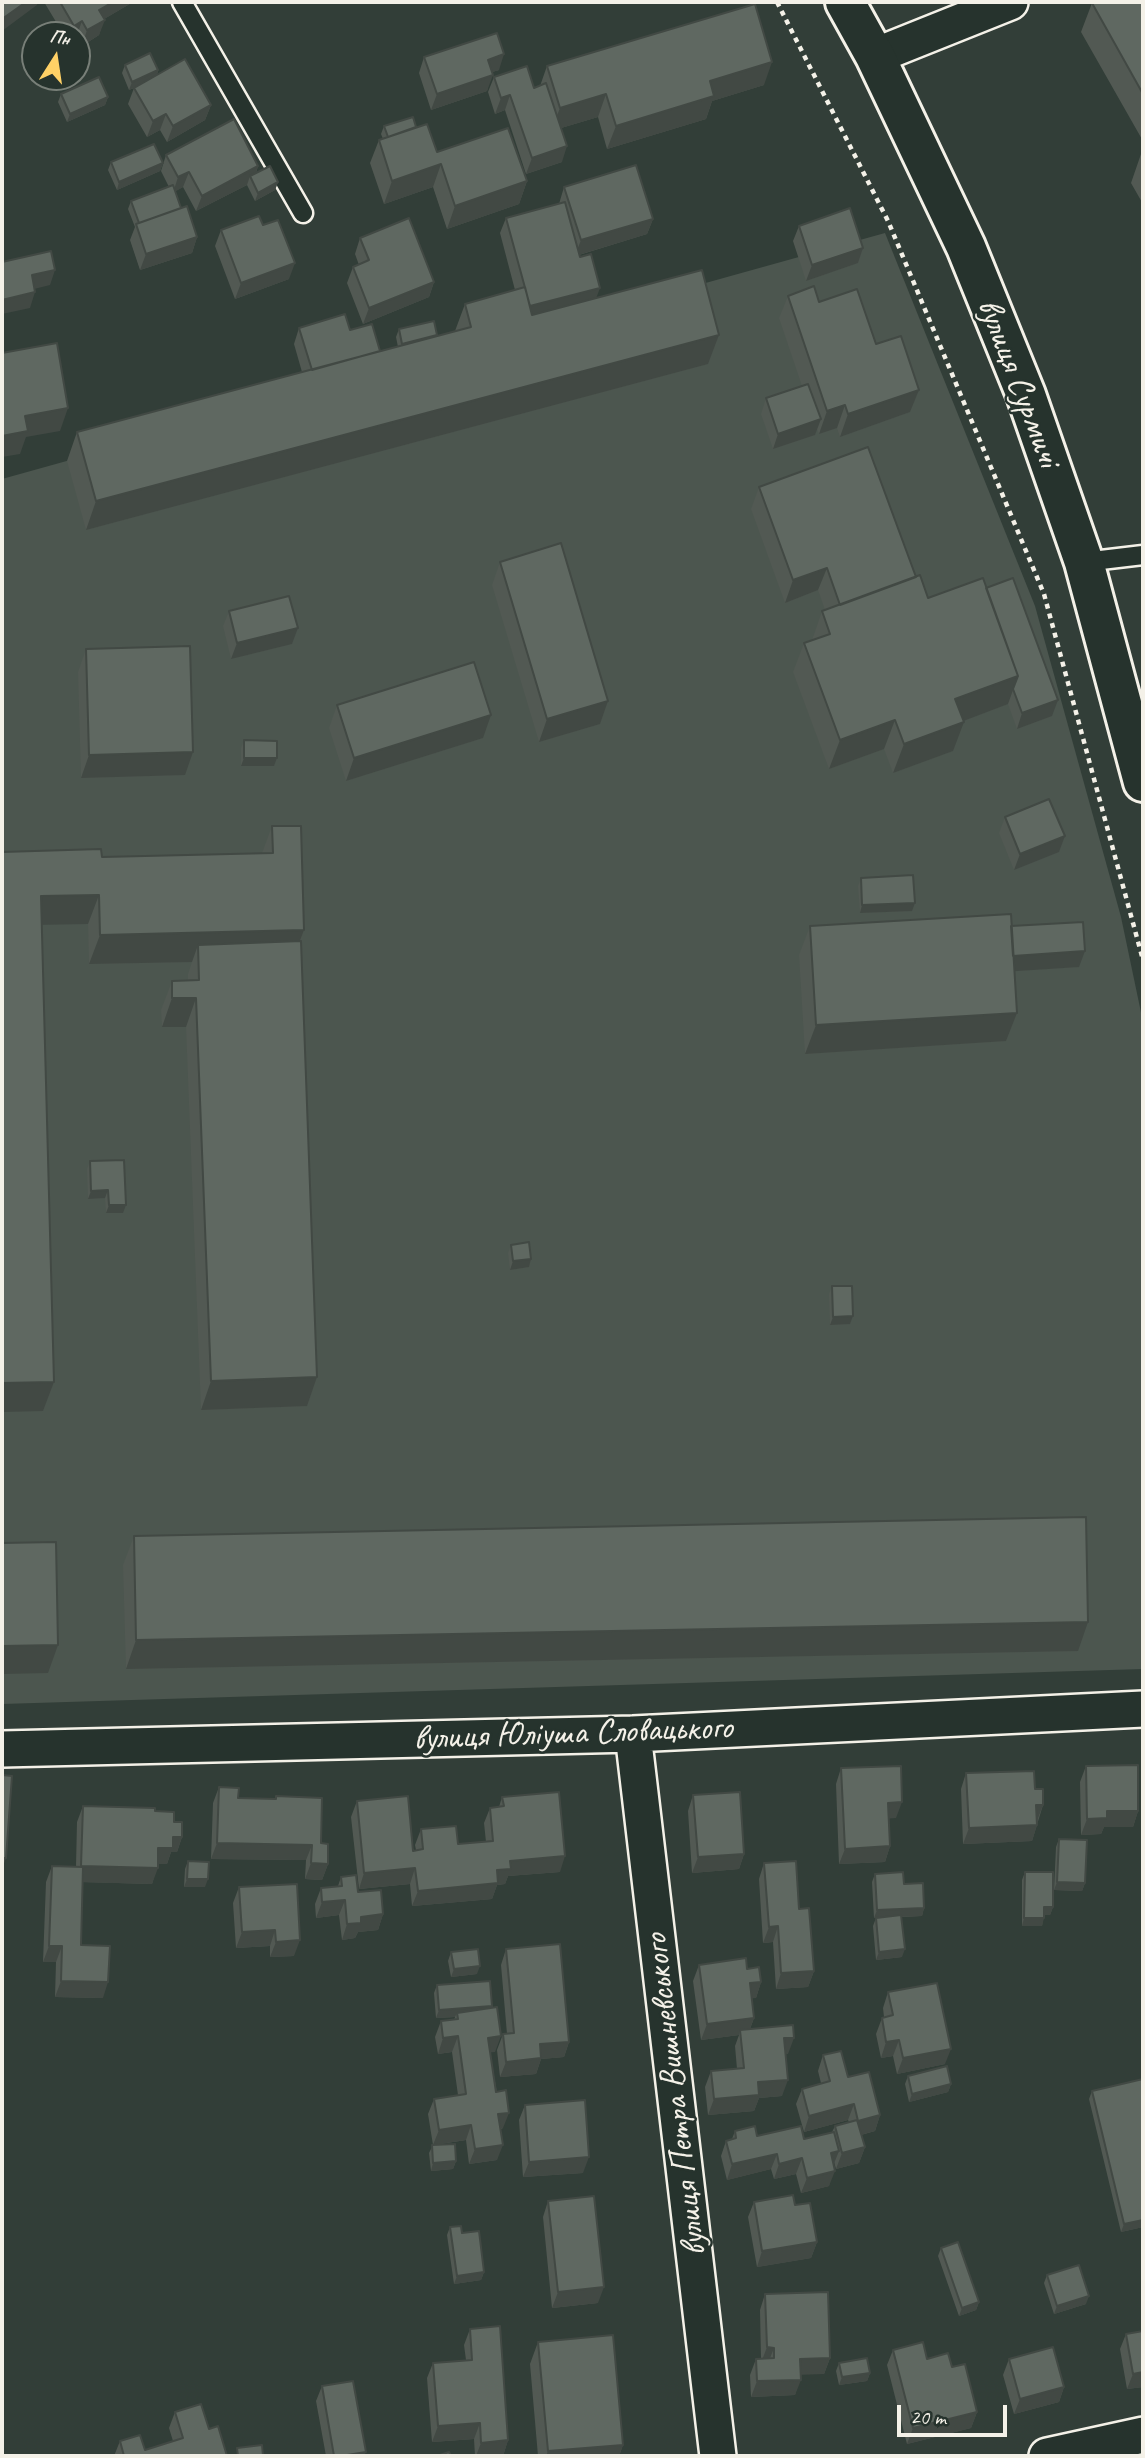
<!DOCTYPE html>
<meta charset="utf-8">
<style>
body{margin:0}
#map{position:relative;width:1145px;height:2458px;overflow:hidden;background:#323e38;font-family:Caveat,sans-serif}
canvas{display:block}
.frame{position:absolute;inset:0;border:4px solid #f4f1e8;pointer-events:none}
.north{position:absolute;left:21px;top:21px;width:70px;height:70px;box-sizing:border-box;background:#26332d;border:2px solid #787f78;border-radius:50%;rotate:12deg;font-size:19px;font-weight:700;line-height:28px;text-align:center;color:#f4f1e8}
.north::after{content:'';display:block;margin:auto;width:24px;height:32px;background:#ffd166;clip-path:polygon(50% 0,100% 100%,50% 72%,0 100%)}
.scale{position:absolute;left:897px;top:2405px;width:110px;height:32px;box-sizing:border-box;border:4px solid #f4f1e8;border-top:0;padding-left:9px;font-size:21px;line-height:24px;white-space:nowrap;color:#f4f1e8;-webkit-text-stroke:5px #26332d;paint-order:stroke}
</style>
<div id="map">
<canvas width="1145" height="2458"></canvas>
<div class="frame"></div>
<div class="north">Пн</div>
<div class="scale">20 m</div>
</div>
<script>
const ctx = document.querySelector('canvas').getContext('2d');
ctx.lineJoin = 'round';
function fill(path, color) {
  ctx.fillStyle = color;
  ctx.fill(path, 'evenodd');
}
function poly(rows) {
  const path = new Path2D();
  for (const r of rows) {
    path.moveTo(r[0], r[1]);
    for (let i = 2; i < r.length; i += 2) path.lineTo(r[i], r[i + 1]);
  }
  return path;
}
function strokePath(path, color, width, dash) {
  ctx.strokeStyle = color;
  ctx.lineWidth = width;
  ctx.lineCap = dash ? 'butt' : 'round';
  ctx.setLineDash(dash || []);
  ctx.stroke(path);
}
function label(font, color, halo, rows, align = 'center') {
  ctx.font = font + ' Caveat,sans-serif';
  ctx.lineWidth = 5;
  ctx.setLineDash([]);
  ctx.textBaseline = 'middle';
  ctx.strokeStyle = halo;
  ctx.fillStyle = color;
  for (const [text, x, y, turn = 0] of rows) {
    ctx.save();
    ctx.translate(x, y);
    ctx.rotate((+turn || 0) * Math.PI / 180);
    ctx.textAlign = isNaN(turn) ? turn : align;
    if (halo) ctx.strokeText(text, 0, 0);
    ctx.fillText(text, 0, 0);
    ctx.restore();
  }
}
fill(poly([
 [885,233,1035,606,1121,917,1143,1022,1143,1669,2,1704,2,479]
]), '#4c564f');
const lane = poly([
 [182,2,303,213],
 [1084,562,1143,555]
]);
const street = poly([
 [875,56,1010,2],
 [633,1734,718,2456],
 [2,1749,633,1734,1143,1709],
 [1047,2456,1143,2435]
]);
const secondary = poly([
 [845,2,875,56,966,247,1026,395,1084,562,1143,782]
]);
strokePath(lane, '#f4f1e8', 23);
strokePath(street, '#f4f1e8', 40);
strokePath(secondary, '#f4f1e8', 44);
strokePath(poly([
 [777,2,888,221,1044,594,1143,960]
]), '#f4f1e8', 4.5, [5, 5]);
strokePath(lane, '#26332d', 18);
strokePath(street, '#26332d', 35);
strokePath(secondary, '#26332d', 38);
fill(poly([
 [44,2,133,2,104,19,99,35,82,46,77,38,77,35,64,35],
 [1143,2,1143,141,1081,32,1092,3],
 [424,57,499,70,492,72,487,91,431,110,419,73],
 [125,65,158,70,157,75,211,105,205,120,167,142,160,130,147,137,128,104,134,88,129,90,122,73],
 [547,66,764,85,712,101,706,119,607,149,598,117,561,128,562,162,526,174,505,110,495,114,488,92,494,77,534,88,540,86],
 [61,94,108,97,105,105,67,122,58,102],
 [384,126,416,127,437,152,527,181,519,204,447,229,433,187,384,204,370,163,379,140,383,139,381,134],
 [1143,153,1143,204,1131,183,1141,154],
 [166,155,258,166,256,173,278,182,275,190,255,201,247,185,196,211,183,187,175,191,181,208,197,237,192,253,140,270,130,240,135,227,128,209,131,201,169,187,161,171],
 [111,162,163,163,160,171,117,190,108,170],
 [564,187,653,219,647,234,579,255,596,298,719,335,708,364,86,530,67,461,77,432,302,372,294,344,299,328,350,330,380,351,398,347,396,337,399,329,437,336,455,331,465,304,515,290,500,233,506,218,559,204],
 [263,225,289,279,235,299,215,246,221,230],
 [799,226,863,248,858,263,806,281,793,241],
 [360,238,434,282,429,297,363,324,347,283,353,267,359,265,355,254],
 [788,296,819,302,876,344,919,390,910,412,840,437,837,428,819,434,817,429,815,435,773,449,761,414,766,398,802,386,779,318],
 [759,487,916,577,928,598,986,588,1052,716,1017,729,1008,704,963,721,953,751,893,773,884,749,829,769,793,672,804,643,812,640,822,611,825,610,818,590,785,603,751,509],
 [500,562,608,701,600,724,539,742,492,585],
 [229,611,298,628,292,644,231,659,223,626],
 [86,649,185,775,81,778,78,672],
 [337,705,483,738,346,781,329,728],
 [244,740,277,758,274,766,241,766,241,748],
 [1005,817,1065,836,1059,852,1014,870,999,833],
 [272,826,304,930,300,941,317,1377,307,1406,201,1410,186,1027,162,1027,161,1010,172,981,188,980,188,974,192,962,89,964,88,924,42,924,54,1382,43,1411,2,852,102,857,262,853],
 [861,878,912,911,860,913,858,886],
 [810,926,1011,926,1079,967,1014,971,1017,1013,1006,1041,805,1054,799,955],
 [90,1161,123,1213,106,1213,105,1198,88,1199,87,1169],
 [511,1245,531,1259,529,1267,510,1270,508,1253],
 [832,1286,853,1316,850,1324,830,1325,829,1294],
 [1143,1402,1143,1420,1141,1407],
 [134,1536,1078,1651,126,1669,123,1565],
 [1086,1766,1138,1811,1133,1827,1104,1827,1101,1834,1081,1835,1080,1782],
 [841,1768,896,1818,889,1818,890,1846,885,1862,839,1864,836,1784],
 [966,1773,1035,1789,1043,1805,1032,1841,963,1844,961,1789],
 [219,1787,238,1798,275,1799,276,1796,321,1843,328,1864,322,1880,305,1879,306,1860,211,1859,213,1803],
 [693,1795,744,1854,739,1869,692,1873,688,1811],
 [502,1797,560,1872,508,1876,505,1884,497,1885,492,1899,412,1906,410,1884,359,1889,351,1817,357,1801,413,1851,416,1850,415,1845,421,1829,458,1844,486,1842,484,1823,490,1808,499,1807],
 [83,1806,155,1811,174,1822,182,1837,177,1852,171,1852,167,1864,158,1864,152,1884,83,1882,81,1945,103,1998,55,1997,56,1962,43,1962,46,1882,52,1866,76,1866,77,1822],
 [1059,1839,1085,1883,1082,1891,1054,1890,1056,1847],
 [188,1861,205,1887,184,1887,185,1869],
 [764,1863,799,1909,814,1971,808,1987,776,1989,773,1942,763,1943,759,1879],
 [1025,1872,1053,1907,1050,1915,1044,1915,1042,1926,1022,1926,1022,1880],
 [875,1874,904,1884,924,1908,922,1916,902,1917,902,1957,876,1960,873,1926,876,1918,874,1918,872,1882],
 [341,1877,383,1914,378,1930,358,1932,355,1938,342,1940,339,1915,316,1918,315,1904,321,1888,338,1886],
 [297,1884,294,1956,270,1957,270,1946,236,1948,233,1903,239,1887],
 [506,1949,569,2042,564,2057,541,2059,536,2074,500,2077,497,2050,503,2034,507,2034,501,1965],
 [451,1952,477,1974,451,1977,448,1961],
 [699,1965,747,1969,761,1982,756,1998,752,1998,754,2018,750,2029,788,2054,786,2054,782,2096,759,2098,754,2111,708,2115,705,2087,711,2071,737,2069,735,2046,739,2035,701,2040,693,1981],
 [437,1985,491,2008,495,2052,490,2052,503,2128,501,2129,497,2160,469,2164,466,2140,434,2145,456,2161,453,2169,431,2171,429,2153,433,2145,428,2114,434,2099,458,2095,452,2052,438,2054,435,2037,441,2021,454,2020,455,2017,436,2018,434,1993],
 [888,1992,945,2064,897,2074,893,2056,881,2058,876,2034,882,2018,884,2017,883,2008],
 [823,2055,848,2077,880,2115,875,2131,861,2135,865,2147,859,2163,836,2169,834,2162,829,2186,801,2193,796,2174,774,2179,771,2169,727,2180,721,2156,726,2141,732,2139,735,2131,757,2136,804,2139,832,2132,835,2126,849,2122,848,2120,804,2132,796,2104,802,2089,821,2083,818,2071],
 [908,2076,951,2084,948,2092,909,2102,905,2084],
 [1092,2091,1143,2227,1121,2232,1089,2099],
 [525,2105,583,2173,523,2177,519,2120],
 [548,2201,598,2303,552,2308,543,2217],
 [754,2202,817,2242,811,2258,757,2267,748,2217],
 [450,2227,462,2233,484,2272,481,2280,454,2284,447,2235],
 [941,2248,979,2302,976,2310,959,2316,938,2256],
 [1047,2275,1086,2304,1054,2314,1044,2283],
 [765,2294,830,2358,824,2374,801,2374,795,2395,751,2397,750,2375,756,2359,761,2359,760,2310],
 [470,2329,508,2440,503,2456,475,2456,474,2439,432,2442,427,2378,433,2363,466,2360,464,2345],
 [1143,2331,1143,2387,1127,2389,1120,2349,1126,2334],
 [538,2342,623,2445,619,2456,538,2456,530,2364],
 [893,2350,952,2367,977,2412,971,2428,907,2444,887,2365],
 [1009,2359,1064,2387,1059,2402,1014,2414,1003,2375],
 [839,2363,870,2373,867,2381,839,2385,836,2371],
 [322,2386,364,2456,326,2456,316,2401],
 [175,2412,209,2429,227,2456,114,2456,120,2441,145,2450,173,2441,169,2428]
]), '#525953');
fill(poly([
 [26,2,38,2,37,5,2,31,2,19],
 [113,2,133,2,94,25,99,10],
 [105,20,99,35,82,46,87,30],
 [82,21,77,35,71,35,74,26],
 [504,54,499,70,482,75,488,60],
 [772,62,764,85,712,101,706,119,607,149,616,126,710,81],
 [158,70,156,78,129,90,132,82],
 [493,75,487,91,431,110,437,94],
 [606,94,598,117,551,131,560,108],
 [510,95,505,110,495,114,501,98],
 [108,97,105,105,67,122,70,114],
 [211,105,205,120,167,142,173,126],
 [166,114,160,130,147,137,153,121],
 [567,146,562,162,526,174,532,158],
 [163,163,160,171,117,190,119,182],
 [441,164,433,187,384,204,392,181],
 [258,166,253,182,250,176,247,185,196,211,202,196],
 [189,172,183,187,173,193,178,177],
 [527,181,519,204,447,229,455,206],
 [278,182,275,190,255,201,258,193],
 [653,219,647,234,575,256,581,240],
 [197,237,192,253,140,270,146,254],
 [863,248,858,263,806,281,812,265],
 [295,263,289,279,235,299,241,283],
 [55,270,50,285,26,291,32,275],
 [434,282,429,297,363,324,369,308],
 [600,288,594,304,524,322,530,306],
 [35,292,30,308,2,314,2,300],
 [719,335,708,364,86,530,96,501],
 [919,390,910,412,840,437,848,414],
 [845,405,837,428,819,434,827,411],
 [68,408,60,431,26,437,20,454,2,457,2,436,25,416],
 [821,419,815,435,773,449,778,434],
 [827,568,818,590,785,603,793,580],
 [298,628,292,644,231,659,237,643],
 [1018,676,1008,704,945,728,955,699],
 [1058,700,1052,716,1017,729,1022,713],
 [608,701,600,724,539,742,547,719],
 [491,715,483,738,346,781,354,758],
 [895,720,884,749,829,769,840,740],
 [964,722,953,751,893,773,904,744],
 [193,752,185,775,81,778,89,755],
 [244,758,277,758,274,766,241,766],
 [1065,836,1059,852,1014,870,1020,854],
 [99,895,88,924,31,925,41,896],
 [915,903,912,911,860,913,862,905],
 [304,930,293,959,198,945,192,962,89,964,100,935],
 [1085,951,1079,967,1002,972,1008,956],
 [172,998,196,998,186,1027,162,1027],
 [1017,1013,1006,1041,805,1054,816,1025],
 [108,1190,105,1198,88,1199,91,1191],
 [109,1205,126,1205,123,1213,106,1213],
 [531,1259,529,1267,510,1270,513,1261],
 [853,1316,850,1324,830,1325,833,1317],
 [317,1377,307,1406,201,1410,211,1381],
 [54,1382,43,1411,2,1412,2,1383],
 [1088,1622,1078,1651,126,1669,136,1640],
 [58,1645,48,1673,2,1674,2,1646],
 [902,1802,896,1818,883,1819,888,1803],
 [1036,1805,1043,1805,1037,1821],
 [1107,1811,1138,1811,1133,1827,1104,1827,1101,1834,1081,1835,1087,1819],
 [1037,1825,1032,1841,963,1844,969,1828],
 [173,1837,182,1837,177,1852,171,1852,167,1864,152,1864,158,1848],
 [217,1843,312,1845,306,1860,211,1859],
 [890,1846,885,1862,839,1864,845,1849],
 [744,1854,739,1869,692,1873,698,1857],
 [565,1856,560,1872,508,1876,505,1884,497,1885,492,1899,412,1906,418,1891,497,1870,510,1861],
 [2,1858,6,1858,2,1869],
 [311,1863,328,1864,322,1880,305,1879],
 [81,1866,158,1868,152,1884,76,1882],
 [415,1868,410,1884,359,1889,364,1873],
 [187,1879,208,1879,205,1887,184,1887],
 [1057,1882,1085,1883,1082,1891,1054,1890],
 [345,1900,339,1915,316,1918,322,1902],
 [1044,1907,1053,1907,1050,1915,1042,1915],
 [924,1908,922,1916,874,1918,877,1910],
 [383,1914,378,1930,358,1932,355,1938,342,1940,347,1924,361,1917],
 [1024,1918,1044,1918,1042,1926,1022,1926],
 [778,1926,773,1942,763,1943,769,1927],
 [275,1930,270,1946,236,1948,242,1932],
 [300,1940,294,1956,270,1957,276,1942],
 [49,1946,62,1946,56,1962,43,1962],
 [905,1949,902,1957,876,1960,879,1952],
 [480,1966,477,1974,451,1977,454,1969],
 [814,1971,808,1987,776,1989,781,1973],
 [61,1981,108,1982,103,1998,55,1997],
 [761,1982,756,1998,744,1999,750,1983],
 [492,2006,489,2014,457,2013,455,2017,436,2018,439,2010],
 [754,2018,748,2034,740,2030,739,2035,701,2040,707,2024],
 [458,2036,452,2052,438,2054,443,2038],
 [501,2036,495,2052,482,2053,488,2038],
 [784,2038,794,2038,788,2054,779,2054],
 [899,2040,893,2056,881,2058,886,2042],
 [569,2042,564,2057,541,2059,536,2074,500,2077,506,2062,540,2044],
 [951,2049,945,2064,897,2074,903,2058],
 [788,2080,782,2096,759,2098,754,2111,708,2115,714,2099,758,2082],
 [951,2084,948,2092,909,2102,912,2094],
 [854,2104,848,2120,804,2132,809,2116],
 [509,2113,503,2128,493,2130,498,2114],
 [880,2115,875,2131,853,2137,858,2121],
 [471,2125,466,2140,433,2145,439,2130],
 [503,2145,497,2160,469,2164,475,2149],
 [865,2147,859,2163,836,2169,842,2153],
 [839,2151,833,2166,831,2153],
 [777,2154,771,2169,727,2180,732,2164],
 [589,2157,583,2173,523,2177,529,2162],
 [802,2158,796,2174,774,2179,779,2164],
 [456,2161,453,2169,431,2171,433,2163],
 [835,2171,829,2186,801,2193,807,2178],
 [1143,2220,1143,2227,1121,2232,1124,2224],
 [817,2242,811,2258,757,2267,762,2251],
 [484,2272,481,2280,454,2284,457,2276],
 [604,2287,598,2303,552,2308,558,2292],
 [1089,2296,1086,2304,1054,2314,1057,2306],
 [979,2302,976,2310,959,2316,962,2308],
 [767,2347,774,2348,768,2363,761,2363],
 [830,2358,824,2374,795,2375,800,2359],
 [1143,2372,1143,2387,1127,2389,1133,2374],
 [870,2373,867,2381,839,2385,842,2377],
 [801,2380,795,2395,751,2397,757,2381],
 [1064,2387,1059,2402,1014,2414,1020,2399],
 [977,2412,971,2428,907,2444,913,2428],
 [480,2423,474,2439,432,2442,438,2426],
 [508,2440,503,2456,476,2456,481,2443],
 [623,2445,619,2456,546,2456,548,2451],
 [366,2452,364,2456,341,2456]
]), '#424944');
const building = poly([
 [2,2,26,2,2,19,2,2],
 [60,2,113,2,99,10,105,20,87,30,82,21,74,26,60,2],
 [1094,2,1143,2,1143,94,1092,3,1094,2],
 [755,4,772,62,710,81,714,96,616,126,606,94,560,108,547,66,755,4],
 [497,33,504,54,488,60,493,75,437,94,424,57,497,33],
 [150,53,158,70,132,82,125,65,150,53],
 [185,59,211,105,173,126,166,114,153,121,134,88,185,59],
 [527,66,534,88,546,83,567,146,532,158,510,95,501,98,494,77,527,66],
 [99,77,108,97,70,114,61,94,99,77],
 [413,117,416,127,388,137,384,126,413,117],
 [234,119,258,166,202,196,189,172,178,177,166,155,234,119],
 [427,124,437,152,508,128,527,181,455,206,441,164,392,181,379,140,427,124],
 [154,144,163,163,119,182,111,162,154,144],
 [636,165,653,219,581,240,564,187,636,165],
 [270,166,278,182,258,193,250,176,270,166],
 [173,185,181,208,139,223,131,201,173,185],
 [565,202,580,257,591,254,600,288,530,306,506,218,565,202],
 [187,206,197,237,146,254,136,224,187,206],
 [850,208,863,248,812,265,799,226,850,208],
 [259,216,263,225,278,220,295,263,241,283,221,230,259,216],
 [409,218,434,282,369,308,353,267,369,260,360,238,409,218],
 [51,251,55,270,32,275,35,292,2,300,2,262,51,251],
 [702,270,719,335,96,501,77,432,471,327,465,304,525,287,532,315,702,270],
 [814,286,819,302,857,289,876,344,901,336,919,390,848,414,845,405,827,411,788,296,814,286],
 [345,314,350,330,372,324,380,351,312,370,299,328,345,314],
 [434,321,437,335,402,344,399,329,434,321],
 [57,343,68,408,25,416,28,431,2,436,2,353,57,343],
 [808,384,821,419,778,434,766,398,808,384],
 [868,447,916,577,840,605,827,568,793,580,759,487,868,447],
 [561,543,608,701,547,719,500,562,561,543],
 [920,575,928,598,983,578,1018,676,955,699,964,722,904,744,895,720,840,740,804,643,830,634,822,611,920,575],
 [1013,578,1058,700,1022,713,1013,689,1018,676,986,588,1013,578],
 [289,596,298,628,237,643,229,611,289,596],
 [190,646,193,752,89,755,86,649,190,646],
 [474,662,491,715,354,758,337,705,474,662],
 [244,740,277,741,277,758,244,758,244,740],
 [1049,799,1065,836,1020,854,1005,817,1049,799],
 [272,826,301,826,304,930,100,935,99,895,41,896,54,1382,2,1383,2,852,101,849,102,857,273,853,272,826],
 [913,875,915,903,862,905,861,878,913,875],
 [1011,914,1017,1013,816,1025,810,926,1011,914],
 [1083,922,1085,951,1013,956,1011,926,1083,922],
 [301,941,317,1377,211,1381,196,998,172,998,172,981,199,980,198,945,301,941],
 [124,1160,126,1205,109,1205,108,1190,91,1191,90,1161,124,1160],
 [529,1242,531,1259,513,1261,511,1245,529,1242],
 [832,1286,852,1286,853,1316,833,1317,832,1286],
 [1086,1517,1088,1622,136,1640,134,1536,1086,1517],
 [56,1542,58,1645,2,1646,2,1543,56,1542],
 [1138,1765,1138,1811,1107,1811,1107,1818,1087,1819,1086,1766,1138,1765],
 [901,1766,902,1802,888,1803,890,1846,845,1849,841,1768,901,1766],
 [1034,1771,1035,1789,1043,1789,1043,1805,1036,1805,1037,1825,969,1828,966,1773,1034,1771],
 [2,1775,12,1776,6,1858,2,1858,2,1775],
 [219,1787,239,1788,238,1798,276,1799,276,1796,322,1798,321,1843,328,1844,328,1864,311,1863,312,1845,217,1843,219,1787],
 [559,1792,565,1856,510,1861,511,1869,497,1870,498,1883,418,1891,415,1868,364,1873,357,1801,408,1796,413,1851,423,1849,421,1829,456,1826,458,1844,493,1841,490,1808,504,1806,502,1797,559,1792],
 [740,1792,744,1854,698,1857,693,1795,740,1792],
 [83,1806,155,1808,155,1811,174,1812,174,1822,182,1822,182,1837,173,1837,173,1848,158,1848,158,1868,81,1866,83,1806],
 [1059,1839,1087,1840,1085,1883,1057,1882,1059,1839],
 [188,1861,209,1862,208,1879,187,1879,188,1861],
 [796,1861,799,1909,809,1908,814,1971,781,1973,778,1926,769,1927,764,1863,796,1861],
 [52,1866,83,1867,81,1945,110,1946,108,1982,61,1981,62,1946,49,1946,52,1866],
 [903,1872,904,1884,923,1883,924,1908,877,1910,875,1874,903,1872],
 [1025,1872,1053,1872,1053,1907,1044,1907,1044,1918,1024,1918,1025,1872],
 [356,1875,358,1892,381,1890,383,1914,361,1917,361,1923,347,1924,345,1900,322,1902,321,1888,342,1886,341,1877,356,1875],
 [297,1884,300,1940,276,1942,275,1930,242,1932,239,1887,297,1884],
 [901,1915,905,1949,879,1952,876,1918,901,1915],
 [560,1944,569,2042,540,2044,541,2058,506,2062,503,2034,514,2033,506,1949,560,1944],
 [478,1949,480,1966,454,1969,451,1952,478,1949],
 [746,1958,747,1969,759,1967,761,1982,750,1983,754,2018,707,2024,699,1965,746,1958],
 [490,1981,492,2006,439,2010,437,1985,490,1981],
 [937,1983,951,2049,903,2058,899,2040,886,2042,882,2018,893,2015,888,1992,937,1983],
 [497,2007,501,2036,488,2038,496,2092,506,2090,509,2113,498,2114,503,2145,475,2149,471,2125,439,2130,434,2099,466,2094,458,2036,443,2038,441,2021,458,2019,457,2013,497,2007],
 [793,2025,794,2038,784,2038,788,2080,758,2082,759,2095,714,2099,711,2071,744,2068,740,2030,793,2025],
 [841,2051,848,2077,869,2072,880,2115,858,2121,854,2104,809,2116,802,2089,830,2081,823,2055,841,2051],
 [947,2066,951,2084,912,2094,908,2076,947,2066],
 [1143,2079,1143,2220,1124,2224,1092,2091,1143,2079],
 [585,2100,589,2157,529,2162,525,2105,585,2100],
 [857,2120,865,2147,842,2153,835,2126,857,2120],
 [755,2126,757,2136,801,2126,804,2139,834,2132,839,2151,831,2153,835,2171,807,2178,802,2158,779,2164,777,2154,732,2164,726,2141,736,2138,735,2131,755,2126],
 [455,2144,456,2161,433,2163,432,2145,455,2144],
 [793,2195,795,2205,810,2203,817,2242,762,2251,754,2202,793,2195],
 [594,2196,604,2287,558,2292,548,2201,594,2196],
 [461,2226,462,2233,479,2231,484,2272,457,2276,450,2227,461,2226],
 [958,2242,979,2302,962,2308,941,2248,958,2242],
 [1079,2265,1089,2296,1057,2306,1047,2275,1079,2265],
 [828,2292,830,2358,800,2359,801,2380,757,2381,756,2359,774,2358,774,2348,767,2347,765,2294,828,2292],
 [500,2326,508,2440,481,2443,480,2423,438,2426,433,2363,472,2360,470,2329,500,2326],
 [1143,2331,1143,2372,1133,2374,1126,2334,1143,2331],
 [613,2335,623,2445,548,2451,538,2342,613,2335],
 [923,2342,927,2359,948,2353,952,2367,965,2364,977,2412,913,2428,893,2350,923,2342],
 [1053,2347,1064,2387,1020,2399,1009,2359,1053,2347],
 [867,2358,870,2373,842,2377,839,2363,867,2358],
 [353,2381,366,2452,341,2456,334,2456,322,2386,353,2381],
 [201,2404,209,2429,218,2426,227,2456,124,2456,120,2441,140,2435,145,2450,183,2438,175,2412,201,2404],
 [262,2445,263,2456,238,2456,237,2448,262,2445],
 [449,2452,451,2456,437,2456,449,2452]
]);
fill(building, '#5f6861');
strokePath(building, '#424944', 2);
label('35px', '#f4f1e8', '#26332d', [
 ["вулиця Сурмичі",1018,383,69],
 ["вулиця Юліуша Словацького",573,1734,-2],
 ["вулиця Петра Вишневського",676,2095,-97]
]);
</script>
